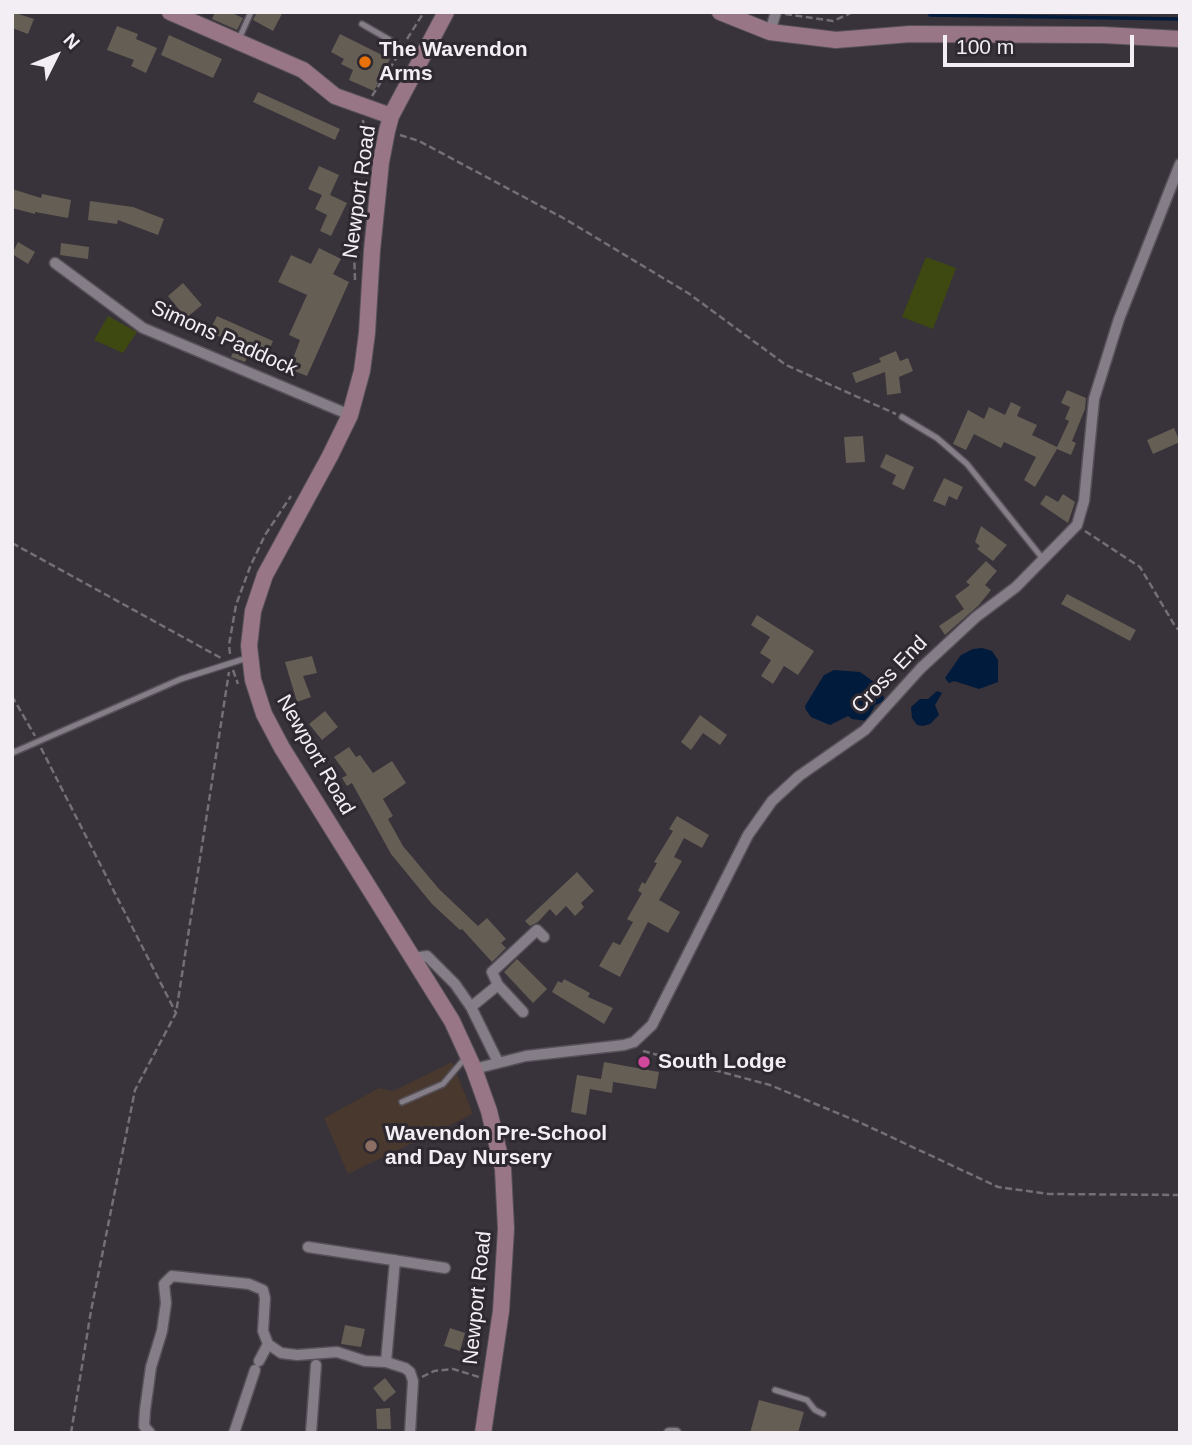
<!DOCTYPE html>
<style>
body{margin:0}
#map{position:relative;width:1192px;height:1445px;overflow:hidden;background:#38323a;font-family:Helvetica,sans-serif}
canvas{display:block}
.frame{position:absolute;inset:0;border:14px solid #f3eef4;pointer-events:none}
.north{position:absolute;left:21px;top:21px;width:70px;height:70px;-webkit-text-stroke:5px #2e2830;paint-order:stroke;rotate:47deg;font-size:19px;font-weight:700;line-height:28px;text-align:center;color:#f3eef4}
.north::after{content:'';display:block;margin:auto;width:24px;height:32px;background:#f3eef4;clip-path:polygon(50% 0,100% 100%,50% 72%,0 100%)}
.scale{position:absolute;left:943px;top:35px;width:191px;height:32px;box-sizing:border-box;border:4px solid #f3eef4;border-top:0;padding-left:9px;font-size:21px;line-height:24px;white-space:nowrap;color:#f3eef4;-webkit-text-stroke:5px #2e2830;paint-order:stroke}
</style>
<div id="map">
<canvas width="1192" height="1445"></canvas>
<div class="frame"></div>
<div class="north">N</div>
<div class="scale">100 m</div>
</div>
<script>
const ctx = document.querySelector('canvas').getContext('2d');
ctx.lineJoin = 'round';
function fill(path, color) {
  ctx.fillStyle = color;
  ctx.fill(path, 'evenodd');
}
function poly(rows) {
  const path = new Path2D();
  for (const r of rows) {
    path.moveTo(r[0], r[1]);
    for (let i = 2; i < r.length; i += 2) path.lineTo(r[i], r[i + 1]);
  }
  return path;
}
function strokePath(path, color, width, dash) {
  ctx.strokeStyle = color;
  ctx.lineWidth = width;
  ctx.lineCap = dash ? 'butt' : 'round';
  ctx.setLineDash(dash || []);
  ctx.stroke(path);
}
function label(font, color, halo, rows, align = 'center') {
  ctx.font = font + ' Helvetica,sans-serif';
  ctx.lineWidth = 6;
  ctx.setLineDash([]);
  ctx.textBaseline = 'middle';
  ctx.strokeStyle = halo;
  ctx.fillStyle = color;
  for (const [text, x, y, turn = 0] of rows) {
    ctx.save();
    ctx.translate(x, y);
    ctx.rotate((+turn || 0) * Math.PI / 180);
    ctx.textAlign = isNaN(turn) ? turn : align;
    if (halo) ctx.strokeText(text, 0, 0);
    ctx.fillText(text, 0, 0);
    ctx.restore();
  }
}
fill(poly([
 [452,1062,473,1114,348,1174,324,1118,379,1088,393,1091]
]), '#48382d');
fill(poly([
 [926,257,956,268,933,329,902,317],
 [108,316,137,332,123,353,94,340]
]), '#3e4912');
fill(poly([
 [982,648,992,651,998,660,998,682,979,689,954,681,949,683,945,678,961,655,973,649],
 [834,670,860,672,874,682,882,692,885,701,875,705,867,721,852,719,848,716,830,725,811,717,806,710,805,706,824,675],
 [937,691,942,693,935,705,939,715,930,724,923,726,917,725,912,718,911,707,920,699,928,699]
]), '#011b3d');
strokePath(poly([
 [930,15,1180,19]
]), '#011b3d', 3.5);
fill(poly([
 [12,12,34,19,28,34,12,28],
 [215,12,230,12,243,18,237,30,212,19],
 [257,12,283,12,273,31,253,20],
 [117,26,138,34,136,39,157,48,146,73,131,66,134,60,107,50],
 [340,34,390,59,374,91,349,80,353,70,341,64,344,59,331,52],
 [169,35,222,59,213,78,161,55],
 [258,92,340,129,335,140,253,102],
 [319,166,339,175,330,195,347,203,331,236,320,231,327,215,315,209,322,195,308,189],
 [12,189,41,198,42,194,71,200,68,218,35,212,35,214,12,208],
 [90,201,133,207,164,219,158,235,118,220,117,224,88,220],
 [18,242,35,252,28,264,12,254],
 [61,243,89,247,88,259,60,255],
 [319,248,341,259,333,274,349,282,307,376,289,369,300,340,289,335,307,295,278,282,291,255,311,264],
 [183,283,202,305,186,318,168,296],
 [217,316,273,341,266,357,250,351,245,362,231,357,237,344,209,332],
 [896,351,900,361,908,358,913,371,899,377,901,393,887,395,885,372,856,383,852,373,881,362,879,358],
 [1067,390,1086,398,1085,409,1072,441,1076,443,1071,455,1057,449,1035,487,1024,480,1036,457,1004,442,1001,448,974,434,966,450,953,444,968,410,984,419,989,407,1005,415,1011,402,1021,407,1017,416,1037,425,1032,435,1057,447,1069,421,1065,419,1070,407,1061,403],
 [1174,428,1180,442,1153,454,1147,440],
 [863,436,865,462,846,463,844,437],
 [886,454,914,467,904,490,892,484,896,475,880,467],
 [944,478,963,487,957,500,949,496,945,506,933,501],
 [1063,494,1075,502,1068,523,1040,504,1046,495,1058,502],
 [981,526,1007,545,993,561,977,549,980,546,975,542],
 [986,561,997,571,985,585,991,590,979,605,945,635,939,626,964,609,955,596,970,585,966,582],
 [1067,594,1136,630,1130,641,1061,604],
 [757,615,814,651,798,675,784,666,773,684,761,676,771,660,760,653,770,637,751,625],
 [312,656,317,673,303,676,311,697,297,702,285,662],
 [325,711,338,727,322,740,309,724],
 [700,715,727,735,720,745,703,733,691,750,681,742],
 [349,747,356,757,360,755,373,773,392,761,406,783,383,799,393,816,388,819,403,846,439,889,478,926,487,918,506,939,501,943,506,948,492,962,462,929,460,930,432,904,391,854,352,783,347,786,342,778,347,775,334,757],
 [677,816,709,835,702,848,684,838,674,857,682,861,659,900,680,912,668,933,648,922,620,977,599,966,613,942,620,945,633,922,627,919,642,893,638,891,642,882,645,884,657,863,654,862,673,831,669,829],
 [577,872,594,891,581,903,584,907,575,916,566,906,556,916,550,909,538,922,530,926,525,921],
 [517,959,547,989,533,1003,504,972],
 [564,979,590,993,588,997,613,1008,604,1024,552,992,558,981,562,983],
 [604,1062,659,1072,656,1089,613,1082,612,1093,590,1089,586,1115,571,1112,577,1075,601,1079],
 [345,1325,365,1329,361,1347,341,1344],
 [450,1328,465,1333,460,1351,444,1346],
 [385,1378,396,1392,384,1402,373,1388],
 [759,1400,804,1412,798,1433,750,1433],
 [390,1408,391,1429,377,1429,376,1409]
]), '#655e55');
const lane = poly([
 [362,24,421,58],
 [239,39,251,12],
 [902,417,937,438,967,464,1043,559],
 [12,753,181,679,247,658],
 [402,1102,443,1084,466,1057],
 [775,1390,807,1400,815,1410,823,1414]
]);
const street = poly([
 [770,32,776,12],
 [55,263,143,328,350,415],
 [414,958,427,956,455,984,471,1007,498,1062],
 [471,1007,498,985],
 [523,1012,498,985,492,972,537,930,544,937],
 [474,1069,526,1056,624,1045,634,1042,652,1025,748,835,772,801,799,776,865,730,921,668,976,617,1016,587,1077,525,1084,501,1094,399,1119,319,1180,164],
 [308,1247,445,1268],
 [259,1361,268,1344],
 [386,1362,395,1260],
 [150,1433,144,1426,145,1410,151,1367,162,1331,166,1303,164,1284,172,1276,249,1284,263,1290,265,1298,263,1331,268,1344,281,1353,297,1355,337,1352,365,1361,386,1362,405,1368,410,1372,413,1381,410,1433],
 [234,1433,255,1370],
 [311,1433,316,1365],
 [669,1433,676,1433]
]);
const secondary = poly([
 [170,12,303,70,335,96,391,116],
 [446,12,391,116,387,131,381,162,372,250,367,333,362,371,350,415,330,456,265,575,253,611,249,646,253,680,264,714,282,748,452,1021,474,1069,489,1111,503,1169,506,1229,501,1311,483,1433],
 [720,12,770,32,836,40,910,34,1103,35,1180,39]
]);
strokePath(lane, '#565058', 8);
strokePath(street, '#565058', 13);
strokePath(secondary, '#565058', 18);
strokePath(poly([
 [785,14,833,21,853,12],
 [407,39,424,12],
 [372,96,399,54],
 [363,120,367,159],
 [400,135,419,141,565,219,688,293,786,365,896,414],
 [355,280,354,251,360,221],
 [1085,531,1140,567,1175,626,1180,631],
 [12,543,221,658],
 [230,654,229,645,236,605,250,567,265,535,291,496],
 [233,670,238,684],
 [12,696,35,736],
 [41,748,176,1013],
 [643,1051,770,1085,859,1122,998,1187,1049,1194,1180,1195],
 [422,1377,434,1371,453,1369,479,1377],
 [71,1433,91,1311,135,1090,176,1013,229,672]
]), '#746e75', 2.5, [7, 3.5]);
strokePath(lane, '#857d87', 5);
strokePath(street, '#857d87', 10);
strokePath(secondary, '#997685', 16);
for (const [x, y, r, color] of [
 [365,62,7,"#e8710a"],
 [644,1062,7,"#d1479c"],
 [371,1146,7,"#8d6e63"]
]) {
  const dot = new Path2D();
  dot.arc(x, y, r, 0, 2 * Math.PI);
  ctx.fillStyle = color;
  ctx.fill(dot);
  strokePath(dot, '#2e2830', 2.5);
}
label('bold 21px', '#f3eef4', '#2e2830', [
 ["The Wavendon",379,50],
 ["Arms",379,74],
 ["South Lodge",658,1062],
 ["Wavendon Pre-School",385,1134],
 ["and Day Nursery",385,1158]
], 'left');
label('21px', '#f3eef4', '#2e2830', [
 ["Newport Road",360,192,-82],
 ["Simons Paddock",224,339,24],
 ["Cross End",890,675,-46],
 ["Newport Road",315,755,60],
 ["Newport Road",478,1298,-84]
]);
</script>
